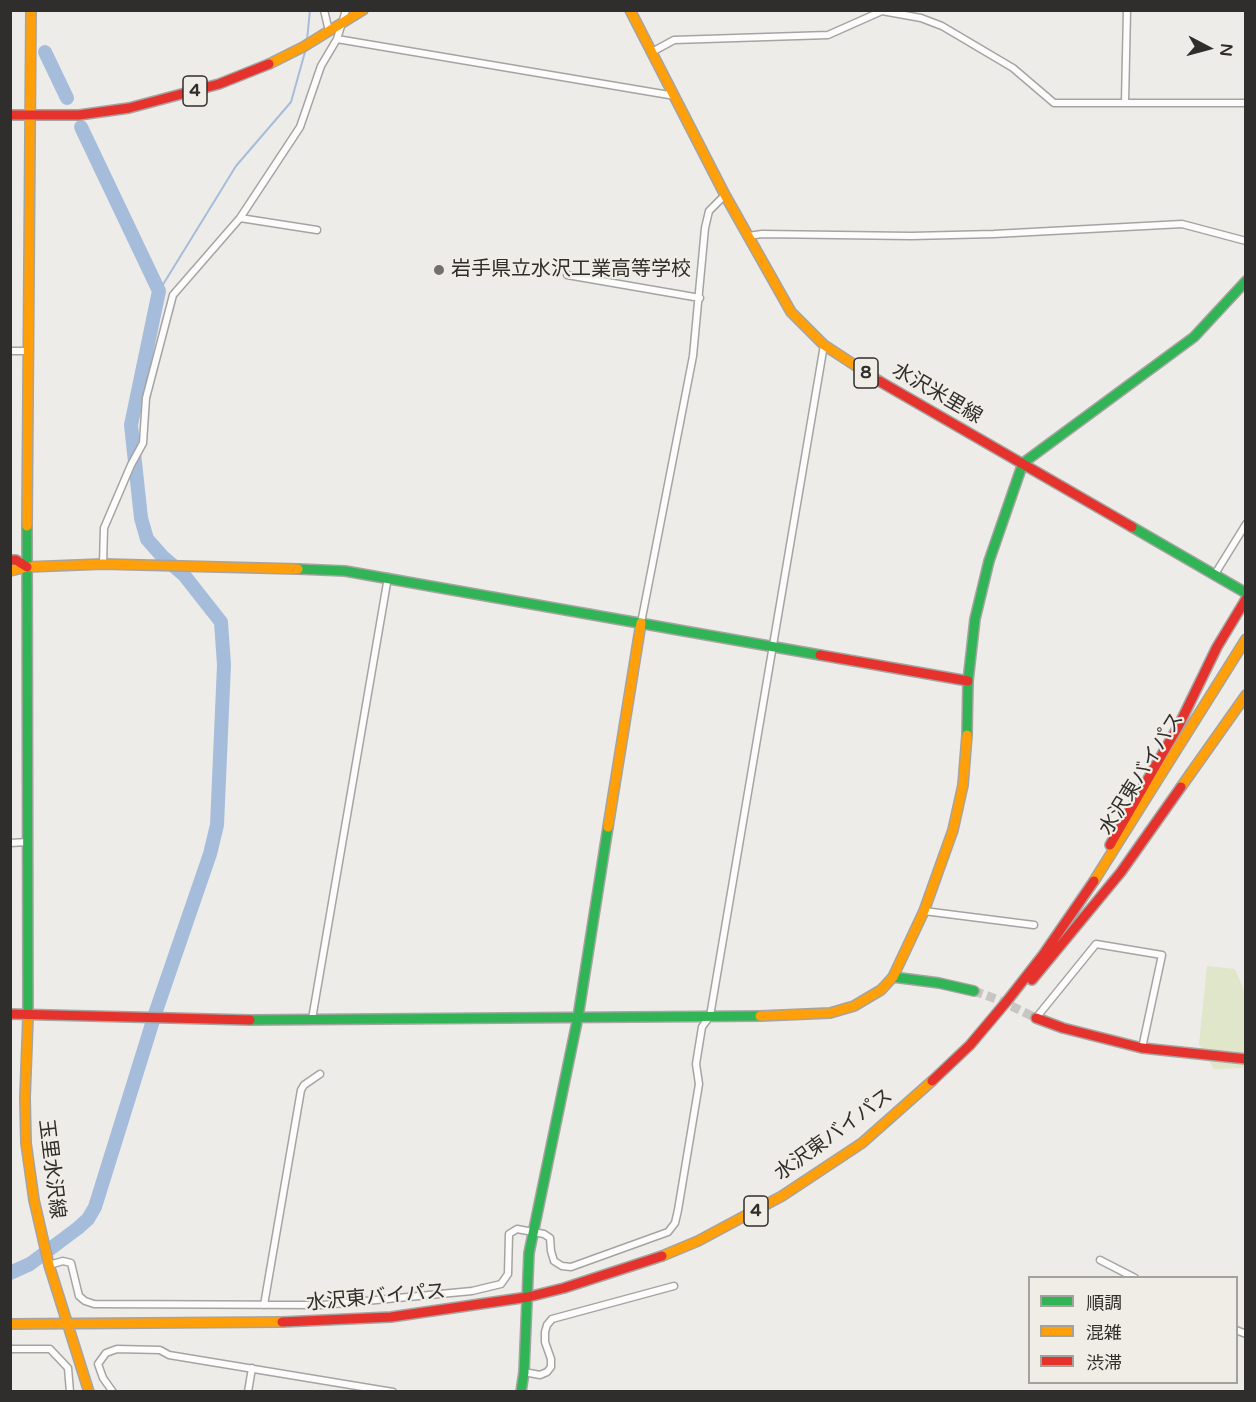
<!DOCTYPE html>
<meta charset="utf-8">
<style>
body{margin:0}
#map{position:relative;width:1256px;height:1402px;overflow:hidden;background:#eeece8;font-family:"Varela Round","Noto Sans JP",sans-serif}
canvas{display:block}
.frame{position:absolute;inset:0;border:12px solid #302e2c;pointer-events:none}
.legend{position:absolute;left:1028px;top:1276px;width:210px;height:108px;box-sizing:border-box;background:#f0ede6;border:2px solid #a3a19c;margin:0;padding:8px 10px;list-style:none;font-size:18px;color:#302e2c}
.legend li{display:flex;align-items:center;gap:12px;height:30px}
.legend b{width:30px;border:2px solid #a3a19c}
.north{position:absolute;left:1178px;top:18px;width:60px;height:60px;-webkit-text-stroke:4px #f0ede6;paint-order:stroke;rotate:96deg;font-size:16px;font-weight:700;line-height:24px;text-align:center;color:#302e2c}
.north::after{content:'';display:block;margin:auto;width:21px;height:27px;background:#302e2c;clip-path:polygon(50% 0,100% 100%,50% 72%,0 100%)}
</style>
<div id="map">
<canvas width="1256" height="1402"></canvas>
<div class="frame"></div>
<ul class="legend">
<li><b style="height:8px;background:#30b455"></b>順調</li>
<li><b style="height:8px;background:#ff9f0a"></b>混雑</li>
<li><b style="height:8px;background:#e5322d"></b>渋滞</li>
</ul>
<div class="north">N</div>
</div>
<script>
const ctx = document.querySelector('canvas').getContext('2d');
ctx.lineJoin = 'round';
function fill(path, color) {
  ctx.fillStyle = color;
  ctx.fill(path, 'evenodd');
}
function poly(rows) {
  const path = new Path2D();
  for (const r of rows) {
    path.moveTo(r[0], r[1]);
    for (let i = 2; i < r.length; i += 2) path.lineTo(r[i], r[i + 1]);
  }
  return path;
}
function strokePath(path, color, width, dash) {
  ctx.strokeStyle = color;
  ctx.lineWidth = width;
  ctx.lineCap = dash ? 'butt' : 'round';
  ctx.setLineDash(dash || []);
  ctx.stroke(path);
}
function label(font, color, halo, rows, align = 'center') {
  ctx.font = font + ' "Varela Round","Noto Sans JP",sans-serif';
  ctx.lineWidth = 4.5;
  ctx.setLineDash([]);
  ctx.textBaseline = 'middle';
  ctx.strokeStyle = halo;
  ctx.fillStyle = color;
  for (const [text, x, y, turn = 0] of rows) {
    ctx.save();
    ctx.translate(x, y);
    ctx.rotate((+turn || 0) * Math.PI / 180);
    ctx.textAlign = isNaN(turn) ? turn : align;
    if (halo) ctx.strokeText(text, 0, 0);
    ctx.fillText(text, 0, 0);
    ctx.restore();
  }
}
fill(poly([
 [1207,966,1235,969,1245,993,1245,1068,1214,1069,1199,1044]
]), '#e0e6c9');
strokePath(poly([
 [307,40,310,10],
 [159,291,236,166,291,102,305,52]
]), '#a5bddb', 2);
strokePath(poly([
 [45,52,67,98],
 [10,1273,30,1264,78,1228,88,1219,95,1207,156,1011,210,854,217,825,224,665,221,622,184,575,162,556,147,539,141,518,131,425,159,291,81,127]
]), '#a5bddb', 14);
strokePath(poly([
 [974,991,999,1000,1036,1018]
]), '#c8c6c2', 9, [9, 4.5]);
const street = poly([
 [324,10,329,31],
 [337,39,675,96],
 [652,52,674,40,828,35,882,11,921,18,942,26,1013,68,1054,103,1246,103],
 [1125,103,1127,10],
 [240,218,317,230],
 [748,236,762,234,911,236,994,234,1182,224,1246,241],
 [567,275,700,298],
 [10,351,28,351],
 [103,564,104,528,131,465,143,443,146,398,173,295,240,218,300,127,321,66,337,39,346,10],
 [1215,574,1246,524],
 [641,623,693,356,705,228,709,211,725,195],
 [10,843,28,842],
 [924,911,1034,925],
 [1036,1018,1096,944,1162,955,1142,1048],
 [312,1019,388,577],
 [1100,1260,1135,1278],
 [49,1265,63,1261,71,1263,79,1296,85,1301,94,1304,323,1305,472,1291,501,1284,508,1274,509,1234,517,1229,544,1234,550,1238,551,1251,554,1261,562,1266,571,1267,668,1232,675,1223,678,1210,699,1084,696,1064,702,1027,710,1016,824,345],
 [264,1305,301,1090,304,1085,320,1074],
 [1236,1330,1246,1334],
 [10,1349,50,1349,68,1368,70,1392],
 [524,1372,540,1375,547,1372,551,1367,551,1359,545,1342,545,1332,547,1325,552,1319,674,1286],
 [113,1392,103,1378,98,1364,106,1353,117,1349,160,1350,169,1355,393,1392],
 [248,1392,252,1368]
]);
const fast = poly([
 [27,526,28,1017],
 [1132,527,1246,593],
 [298,569,345,571,820,655],
 [967,735,968,681,975,619,989,561,1023,463,1194,337,1246,281],
 [893,977,939,983,974,991],
 [250,1020,760,1016],
 [521,1392,524,1372,529,1253,578,1017,608,827]
]);
const slow = poly([
 [630,10,725,195,791,312,824,345,879,381],
 [269,64,303,47,363,10],
 [27,526,31,10],
 [10,571,27,567,103,564,298,569],
 [1181,787,1246,695],
 [608,827,641,623],
 [1094,881,1246,639],
 [760,1016,830,1013,854,1006,881,990,893,977,924,911,953,830,963,785,967,735],
 [28,1017,25,1098,26,1143,34,1200,49,1265,89,1392],
 [662,1256,698,1241,782,1196,862,1143,932,1081],
 [10,1324,282,1322]
]);
const jam = poly([
 [10,115,79,115,129,108,219,84,269,64],
 [879,381,1132,527],
 [10,560,16,560,27,567],
 [820,655,968,681],
 [1110,845,1179,725,1217,647,1246,599],
 [1032,980,1121,872,1181,787],
 [10,1014,250,1020],
 [1036,1018,1063,1028,1142,1048,1246,1059],
 [932,1081,970,1045,1007,1001,1043,955,1094,881],
 [282,1322,391,1317,528,1297,564,1288,662,1256]
]);
strokePath(street, '#a5a4a1', 9);
strokePath(fast, '#a5a4a1', 12);
strokePath(slow, '#a5a4a1', 12);
strokePath(jam, '#a5a4a1', 12);
strokePath(street, '#fcfcfc', 6);
strokePath(fast, '#30b455', 9);
strokePath(slow, '#ff9f0a', 9);
strokePath(jam, '#e5322d', 9);
for (const [x, y, r, color] of [
 [439,270,6,"#72706e"]
]) {
  const dot = new Path2D();
  dot.arc(x, y, r, 0, 2 * Math.PI);
  ctx.fillStyle = color;
  ctx.fill(dot);
  strokePath(dot, '#f0ede6', 2);
}
for (const [x, y, w] of [
 [195,91,24],
 [866,373,24],
 [756,1211,24]
]) {
  const box = new Path2D();
  box.roundRect(x - w / 2, y - 15, w, 30, 4.5);
  ctx.fillStyle = '#f0ede6';
  ctx.fill(box);
  strokePath(box, '#302e2c', 1.5);
}
label('bold 18px', '#302e2c', null, [
 ["4",195,91],
 ["8",866,373],
 ["4",756,1211]
]);
label('20px', '#302e2c', '#f0ede6', [
 ["岩手県立水沢工業高等学校",451,270]
], 'left');
label('20px', '#302e2c', '#f0ede6', [
 ["水沢米里線",937,394,30],
 ["水沢東バイパス",1142,774,-58],
 ["水沢東バイパス",834,1135,-36],
 ["玉里水沢線",51,1169,83],
 ["水沢東バイパス",376,1298,-5]
]);
</script>
